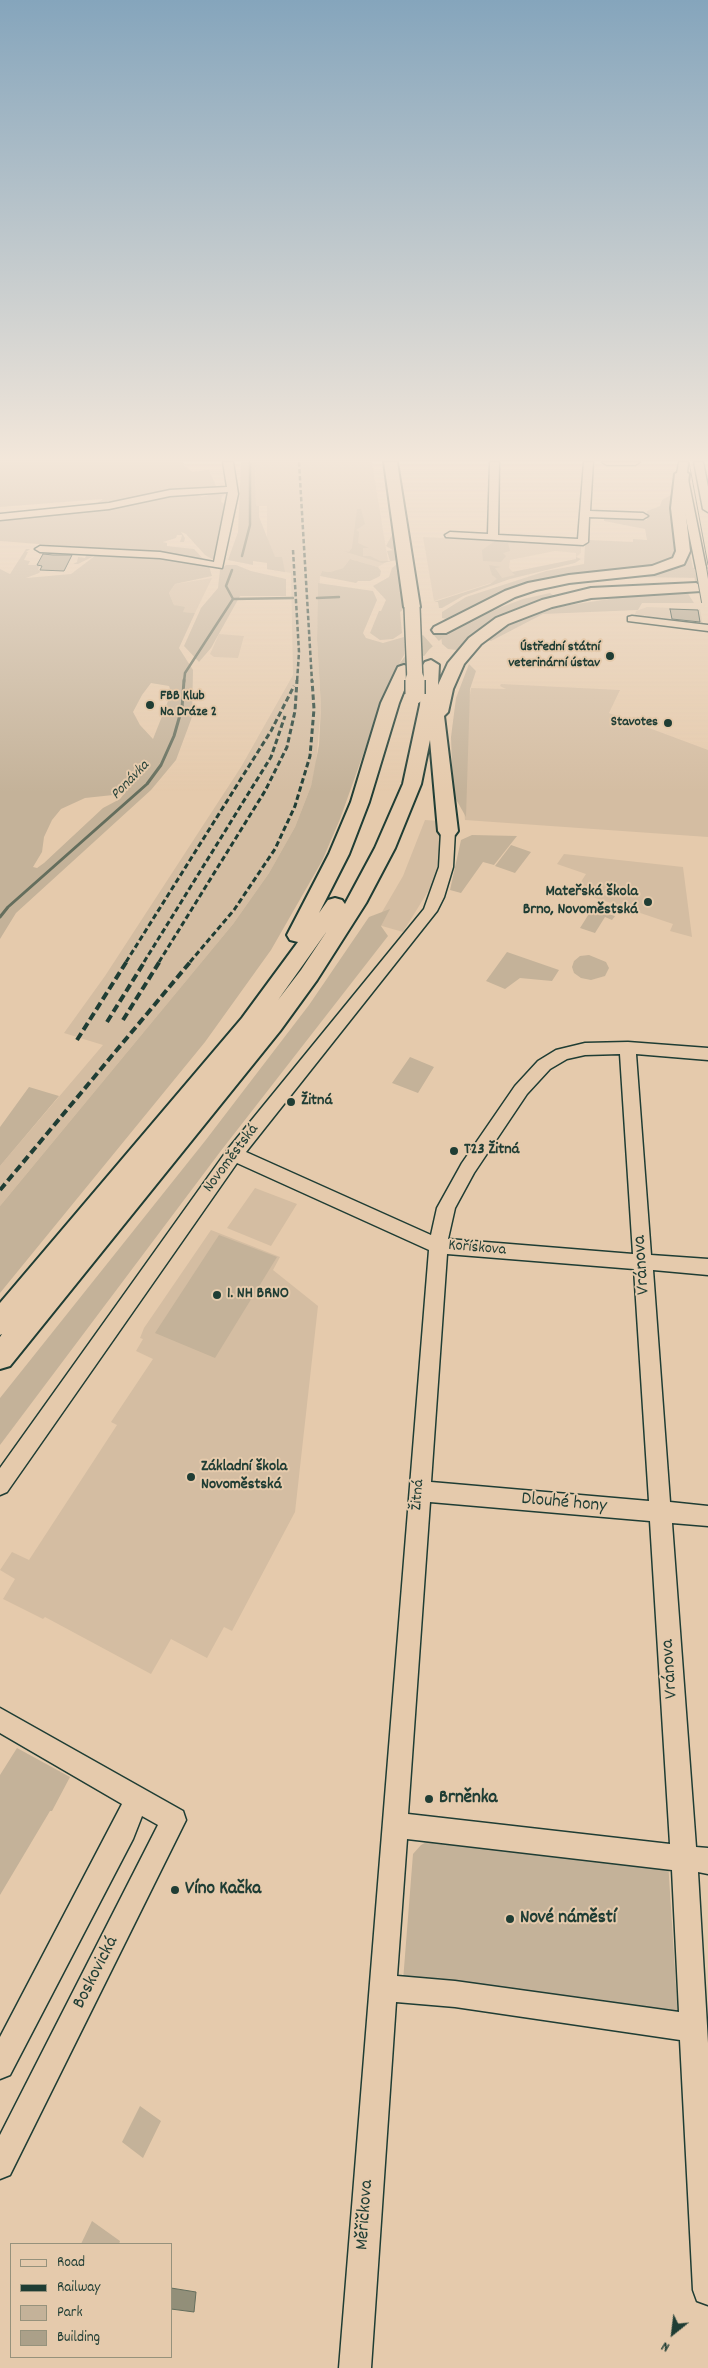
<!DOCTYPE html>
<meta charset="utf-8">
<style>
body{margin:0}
#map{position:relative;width:708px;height:2368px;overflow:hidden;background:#e5caac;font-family:Dekko,sans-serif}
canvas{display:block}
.legend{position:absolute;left:10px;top:2243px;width:162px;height:115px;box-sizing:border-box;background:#e5caac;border:1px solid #96927c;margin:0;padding:6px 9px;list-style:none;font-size:15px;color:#1f3d34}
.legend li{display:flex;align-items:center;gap:10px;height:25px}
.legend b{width:25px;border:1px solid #96927c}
.north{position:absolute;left:648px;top:2308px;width:50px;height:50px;-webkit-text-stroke:4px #e5caac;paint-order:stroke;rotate:209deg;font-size:14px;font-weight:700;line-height:20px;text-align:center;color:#1f3d34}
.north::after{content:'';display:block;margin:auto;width:18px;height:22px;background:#1f3d34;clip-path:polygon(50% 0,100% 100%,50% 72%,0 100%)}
</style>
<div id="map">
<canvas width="708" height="2368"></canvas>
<ul class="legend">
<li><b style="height:6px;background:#e5caac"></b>Road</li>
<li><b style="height:6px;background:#1f3d34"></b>Railway</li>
<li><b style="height:14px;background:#c4b299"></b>Park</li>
<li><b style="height:14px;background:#aba089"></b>Building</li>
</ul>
<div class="north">N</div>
</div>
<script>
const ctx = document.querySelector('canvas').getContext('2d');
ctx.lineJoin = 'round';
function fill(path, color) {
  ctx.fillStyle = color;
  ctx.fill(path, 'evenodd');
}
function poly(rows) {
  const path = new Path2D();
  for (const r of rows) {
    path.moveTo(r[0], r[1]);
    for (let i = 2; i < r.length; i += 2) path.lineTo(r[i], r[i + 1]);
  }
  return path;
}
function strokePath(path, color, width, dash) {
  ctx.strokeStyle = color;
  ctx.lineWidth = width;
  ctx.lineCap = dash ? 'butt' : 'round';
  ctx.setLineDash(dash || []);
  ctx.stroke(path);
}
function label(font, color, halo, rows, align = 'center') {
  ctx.font = font + ' Dekko,sans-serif';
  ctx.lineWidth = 4;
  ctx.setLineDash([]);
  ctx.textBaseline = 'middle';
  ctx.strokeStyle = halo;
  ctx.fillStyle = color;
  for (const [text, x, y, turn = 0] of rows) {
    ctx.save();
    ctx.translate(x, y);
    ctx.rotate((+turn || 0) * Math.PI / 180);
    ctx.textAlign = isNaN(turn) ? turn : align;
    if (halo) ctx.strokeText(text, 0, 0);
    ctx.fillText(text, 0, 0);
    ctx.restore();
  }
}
fill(poly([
 [255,462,372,462,388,561,378,567,350,559,343,568,330,572,322,571,320,576,317,639,321,707,316,764,311,786,295,827,269,873,233,924,0,1206,0,1166,103,1045,64,1033,105,976,241,767,293,675,291,573,267,569,267,506,256,506],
 [423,537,581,544,581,553,576,557,576,553,555,551,510,560,509,568,516,575,434,601],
 [212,578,195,613,183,612,174,605,169,593,175,584],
 [647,607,700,609,703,626,634,617,636,611],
 [219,634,244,636,238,658,214,657,210,654],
 [501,684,620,690,609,713,708,750,708,837,465,820,461,777,463,739,471,688,506,689,500,686],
 [425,820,439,821,440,850,435,880,403,932,375,924,403,876],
 [564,854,683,867,692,937,670,931,673,924,575,891,586,874,557,864],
 [255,1188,297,1204,271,1246,227,1228],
 [211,1230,280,1257,273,1270,318,1306,295,1512,232,1631,224,1627,207,1658,171,1639,151,1674,45,1617,43,1619,3,1599,15,1579,0,1570,12,1552,29,1560,117,1425,111,1422,153,1359,136,1351,143,1339,140,1338,144,1328]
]), '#d4bda2');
fill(poly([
 [0,462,183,462,184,465,192,472,209,470,216,486,214,489,177,491,173,489,105,505,96,504,103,499,0,507],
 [241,462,255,462,256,506,259,506,259,517,275,557,282,557,285,572,267,569,267,563,253,561,253,565,228,560,238,532],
 [222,491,228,491,228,493,222,496,221,502,228,506,224,524,218,533,222,536,216,558,212,559,205,555,186,534,181,532,185,538,184,542,180,542,182,535,177,535,176,538,163,542,167,543,167,546,194,549,206,562,166,554,0,541,0,518,38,516,163,495,193,493,202,497],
 [671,495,678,554,667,564,532,584,494,596,447,619,442,618,442,612,466,597,546,571,584,564,585,544,589,544,590,540,633,542,633,539,647,540,645,529,604,521,604,518,647,520,647,511,660,506,662,500],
 [357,509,361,509,365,524,356,530,359,532,358,543,369,548,363,548,363,556,370,556,380,561,390,561,387,551,393,550,386,546,393,533,397,560,382,563,343,551,349,552,352,548],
 [498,539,514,540,515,543,508,543,510,551,503,553,506,556,501,562,483,561,482,550],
 [688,544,693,568,708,568,708,578,624,577,659,571],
 [26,549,30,549,26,552,28,552,24,560,30,561,28,565,40,565,38,570,41,570,39,573,26,578,71,574,96,555,78,564,73,564,77,562,78,557,85,558,88,552,175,559,209,566,212,576,175,584,169,593,174,605,185,607,183,612,195,613,179,648,193,670,192,717,176,760,151,790,16,913,0,939,0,569,10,574],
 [151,683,169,686,170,689,170,696,153,739,140,725,133,712,142,695],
 [127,790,120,799,103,808,44,863,37,868,33,867,42,852,44,837,52,820,61,809,85,798,113,795],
 [576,557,581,559,575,563,510,579,463,596,442,608,439,608,438,602,434,602,490,584,497,579,492,575,489,565,501,567,495,568,502,578,515,575,512,572,576,559],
 [350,559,378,567,381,571,380,576,370,581,358,581,356,583,320,576,322,571,330,572,343,568],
 [397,564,404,609,400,612,402,633,393,639,380,640,370,633,379,611,381,611,386,600,373,586,389,577,392,568],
 [226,565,236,565,251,571,286,579,286,596,240,596,211,648,199,662,184,646,201,608,218,588,220,570],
 [318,583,373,591,377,600,363,633,366,638,383,643,404,637,404,655,389,682,340,819,322,861,271,950,205,1042,0,1293,0,1206,233,924,269,873,295,827,311,786,319,745,321,707,317,639,318,599,341,597,318,597],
 [687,592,694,603,642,603,638,610,543,614,491,641,487,640,502,629,532,614,563,606,623,597],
 [550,593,554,596,512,610,482,627,457,650,448,649,442,644,441,635,467,620,523,599],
 [469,664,476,671,470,689,466,817,453,794,451,737,456,698],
 [472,835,517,836,494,865,483,862,461,893,450,890,461,840],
 [511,845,531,852,515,873,495,866],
 [390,909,381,926,388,936,220,1152,0,1445,0,1398,205,1141,309,1005,369,917],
 [592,909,615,916,612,920,605,917,595,933,580,928],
 [507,952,559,970,552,981,520,978,505,989,486,981],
 [589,955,606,962,609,968,605,976,591,980,581,978,574,973,572,967,574,961,580,956],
 [410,1057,434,1067,418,1093,392,1083],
 [29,1087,59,1096,0,1166,0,1127],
 [219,1235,277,1257,215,1358,155,1333],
 [17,1748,70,1777,52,1811,50,1811,0,1895,0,1775],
 [434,1838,668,1861,678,2018,403,1981,413,1854,421,1845],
 [140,2106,161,2121,143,2158,122,2142],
 [92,2221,120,2241,119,2244,81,2244]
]), '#c4b299');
const water = poly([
 [171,2288,196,2292,194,2312,171,2309,171,2288]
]);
fill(water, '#928f79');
strokePath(water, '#646e5d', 1);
strokePath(poly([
 [242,556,250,525,250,462],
 [317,598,339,597],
 [233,599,293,598],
 [184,682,185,673,233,599,226,586,232,570]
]), '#646e5d', 2.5);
strokePath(poly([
 [0,917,8,907,147,784,161,765,174,736,182,708,184,680]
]), '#646e5d', 3);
const building = poly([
 [43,554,53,555,72,555,64,571,40,570,42,566,37,565,43,554],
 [670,609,698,610,700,622,672,619,670,609]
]);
fill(building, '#aba089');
strokePath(building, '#1f3d34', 1);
strokePath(poly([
 [695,582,708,581],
 [404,670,424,644,440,630]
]), '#bdae94', 15, [15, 8]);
const minor = poly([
 [223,462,233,462,238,494,222,568,160,558,40,552,35,549,40,546,160,552,214,562,228,492,170,496,109,509,0,520,0,514,109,503,170,490,227,487,223,462],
 [490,462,499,462,498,535,578,539,584,462,593,462,590,511,643,513,648,516,643,519,589,517,588,542,583,545,446,537,445,535,450,532,488,534,490,462],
 [602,462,640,462,635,465,607,465,602,462],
 [679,462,688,462,687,474,706,568,701,571,696,568,677,474,679,462],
 [694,462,703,462,708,487,708,512,703,509,694,462],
 [632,616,708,625,708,631,628,621,628,617,632,616],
 [448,827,455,831,453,867,444,897,437,911,246,1152,431,1235,437,1208,462,1163,515,1086,538,1061,556,1050,585,1043,628,1042,708,1048,708,1060,636,1054,651,1255,708,1259,708,1275,653,1270,670,1502,708,1506,708,1526,672,1523,696,1847,708,1848,708,1874,698,1872,708,2043,708,2305,697,2301,693,2290,680,2040,455,2007,396,2002,371,2368,339,2368,429,1250,237,1163,7,1492,0,1495,0,1468,228,1149,424,909,439,867,441,831,448,827],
 [620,1054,633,1254,448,1239,455,1208,474,1173,527,1094,550,1069,567,1059,585,1055,620,1054],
 [447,1254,634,1269,649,1501,431,1482,447,1254],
 [430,1502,650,1521,670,1844,408,1814,430,1502],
 [407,1839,672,1870,679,2012,455,1981,397,1976,407,1839],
 [0,1708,183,1811,186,1820,10,2175,0,2179,0,2135,158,1825,142,1816,133,1839,10,2075,0,2079,0,2037,122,1804,0,1733,0,1708]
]);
const highway = poly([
 [384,462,397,462,420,607,412,612,404,607,384,462],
 [682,470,689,474,685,508,690,551,684,564,654,574,569,583,536,590,515,597,446,633,434,633,432,630,434,627,505,591,528,583,569,575,652,566,673,558,676,551,671,508,675,474,682,470],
 [696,583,704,588,701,591,591,598,552,607,508,624,481,644,464,664,453,689,448,712,444,716,458,831,455,835,448,837,441,835,438,831,430,740,421,784,395,848,366,903,317,980,280,1031,10,1366,0,1369,0,1337,2,1334,0,1335,0,1303,242,1018,298,942,290,940,287,935,329,854,351,802,381,703,398,667,404,665,410,667,412,670,399,703,369,802,349,854,319,913,328,900,335,898,342,900,345,904,346,902,375,848,403,784,420,705,423,665,425,662,431,660,439,665,438,685,448,663,469,638,496,618,542,600,591,588,696,583],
 [327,931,301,970,278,1000,327,931]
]);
strokePath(minor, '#1f3d34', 3);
strokePath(highway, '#1f3d34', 4);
fill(minor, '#e5caac');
fill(highway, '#e5caac');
strokePath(poly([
 [689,462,708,565]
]), '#1f3d34', 1);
strokePath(poly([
 [299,462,312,682],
 [293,550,299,652,297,682]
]), '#1f3d34', 2.5, [4.5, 2.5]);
strokePath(poly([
 [126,962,271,731,294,686],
 [144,962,271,757,285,716],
 [159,962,265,791,287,747,295,711,297,680],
 [190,962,234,910,275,849,295,806,310,756,314,709,312,680]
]), '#1f3d34', 3, [5.5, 3]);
strokePath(poly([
 [123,1020,160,961],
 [107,1022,145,961],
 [77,1040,127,961],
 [0,1190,191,961]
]), '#1f3d34', 4, [8, 4]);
const minorBridge = poly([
 [701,568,707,602]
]);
const highwayBridgeFar1 = poly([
 [412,607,415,682]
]);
const highwayBridge = poly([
 [415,694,415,680]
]);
strokePath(minorBridge, '#1f3d34', 12, []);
strokePath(highwayBridgeFar1, '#1f3d34', 18, []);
strokePath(highwayBridge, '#1f3d34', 22, []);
strokePath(minorBridge, '#e5caac', 10);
strokePath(highwayBridgeFar1, '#e5caac', 15);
strokePath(highwayBridge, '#e5caac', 19);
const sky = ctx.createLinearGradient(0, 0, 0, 793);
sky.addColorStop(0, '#85a5bc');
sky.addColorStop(0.58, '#f3e7da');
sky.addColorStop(1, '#f3e7da00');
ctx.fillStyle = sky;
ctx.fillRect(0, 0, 708, 793);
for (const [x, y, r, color] of [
 [610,656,5,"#1f3d34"],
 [150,705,5,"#1f3d34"],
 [668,723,5,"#1f3d34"],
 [648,902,5,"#1f3d34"],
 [291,1102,5,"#1f3d34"],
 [454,1151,5,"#1f3d34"],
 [217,1295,5,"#1f3d34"],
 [191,1477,5,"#1f3d34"],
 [429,1799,5,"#1f3d34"],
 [175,1890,5,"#1f3d34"],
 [510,1919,5,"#1f3d34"]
]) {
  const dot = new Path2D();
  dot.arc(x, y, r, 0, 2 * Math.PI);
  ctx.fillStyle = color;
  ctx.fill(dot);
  strokePath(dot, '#e5caac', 2);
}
label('bold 14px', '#1f3d34', '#e5caac', [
 ["Ústřední státní",600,648],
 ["veterinární ústav",600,664],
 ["FBB Klub",160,697,"left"],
 ["Na Dráze 2",160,713,"left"],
 ["Stavotes",658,723]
], 'right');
label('italic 15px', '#2a453b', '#e5caac', [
 ["Ponávka",131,781,-46]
]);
label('bold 16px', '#1f3d34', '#e5caac', [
 ["Mateřská škola",638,893,"right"],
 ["Brno, Novoměstská",638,911,"right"],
 ["Žitná",301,1102],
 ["T23 Žitná",464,1151],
 ["1. NH BRNO",227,1295],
 ["Základní škola",201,1468],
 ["Novoměstská",201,1486]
], 'left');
label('16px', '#1f3d34', '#e5caac', [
 ["Novoměstská",232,1159,-53],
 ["Kořískova",477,1249,5],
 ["Žitná",419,1495,-86]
]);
label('19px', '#1f3d34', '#e5caac', [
 ["Vránova",643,1265,-94],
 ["Dlouhé hony",564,1504,5],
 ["Vránova",671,1669,-94],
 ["Boskovická",97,1973,-63],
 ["Měřičkova",366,2215,-86]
]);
label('bold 19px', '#1f3d34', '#e5caac', [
 ["Brněnka",439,1799],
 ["Víno Kačka",185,1890],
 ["Nové náměstí",520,1919]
], 'left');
</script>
